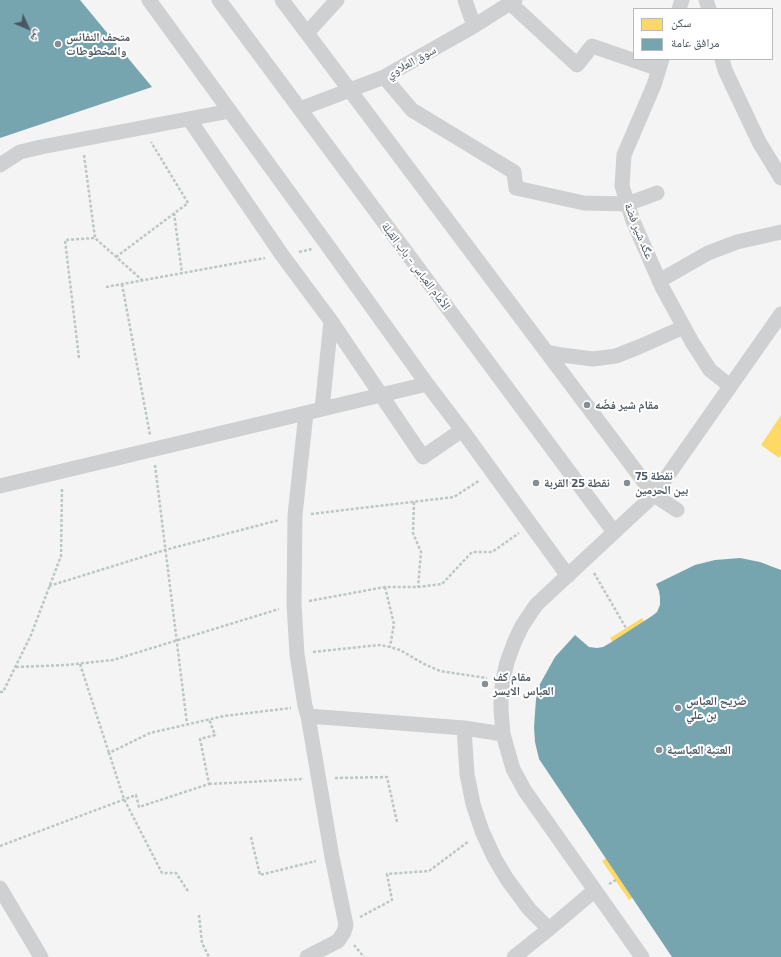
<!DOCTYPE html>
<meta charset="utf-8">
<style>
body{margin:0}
#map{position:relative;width:781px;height:957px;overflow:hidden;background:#f4f4f4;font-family:"Exo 2","Noto Naskh Arabic",sans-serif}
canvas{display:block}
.legend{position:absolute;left:633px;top:8px;width:140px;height:52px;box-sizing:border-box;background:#fff;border:1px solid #b7bbc0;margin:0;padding:5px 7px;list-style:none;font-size:12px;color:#4a5661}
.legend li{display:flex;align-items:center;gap:8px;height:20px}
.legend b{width:20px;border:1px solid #b7bbc0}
.north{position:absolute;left:8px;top:8px;width:40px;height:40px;-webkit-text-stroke:3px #fff;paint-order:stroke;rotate:134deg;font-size:11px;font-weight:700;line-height:16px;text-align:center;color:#4a5661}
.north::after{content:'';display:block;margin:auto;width:14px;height:18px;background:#4a5661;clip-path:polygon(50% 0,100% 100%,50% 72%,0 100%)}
</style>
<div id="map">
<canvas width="781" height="957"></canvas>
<ul class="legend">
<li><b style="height:11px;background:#ffd966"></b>سكن</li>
<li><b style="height:11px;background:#76a5af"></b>مرافق عامة</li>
</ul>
<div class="north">ش</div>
</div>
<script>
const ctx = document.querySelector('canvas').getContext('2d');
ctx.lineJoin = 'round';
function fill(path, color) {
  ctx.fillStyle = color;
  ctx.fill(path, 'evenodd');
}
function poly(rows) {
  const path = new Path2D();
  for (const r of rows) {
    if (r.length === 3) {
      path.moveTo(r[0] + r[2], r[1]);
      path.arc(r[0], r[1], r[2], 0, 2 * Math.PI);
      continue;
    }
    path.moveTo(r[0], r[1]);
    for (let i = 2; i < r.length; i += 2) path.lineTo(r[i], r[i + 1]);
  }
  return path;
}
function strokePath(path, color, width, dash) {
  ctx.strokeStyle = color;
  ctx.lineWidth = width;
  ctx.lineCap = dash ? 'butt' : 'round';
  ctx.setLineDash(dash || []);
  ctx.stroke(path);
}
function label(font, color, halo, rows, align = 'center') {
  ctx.font = font + ' "Exo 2","Noto Naskh Arabic",sans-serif';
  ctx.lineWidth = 4;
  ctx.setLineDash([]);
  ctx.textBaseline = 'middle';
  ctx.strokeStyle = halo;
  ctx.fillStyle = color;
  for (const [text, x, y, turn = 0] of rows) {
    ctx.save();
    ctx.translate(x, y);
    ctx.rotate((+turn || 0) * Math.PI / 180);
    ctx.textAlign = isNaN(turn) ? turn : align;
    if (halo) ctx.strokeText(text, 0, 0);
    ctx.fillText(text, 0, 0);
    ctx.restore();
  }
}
fill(poly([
 [781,415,781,455,779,458,761,445],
 [781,580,781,629,763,641,752,625],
 [642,618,677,674,646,695,610,638],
 [748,655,14],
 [774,679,7],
 [617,745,13],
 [738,742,7],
 [689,773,7],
 [741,802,23],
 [651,829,677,869,629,900,602,861],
 [725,905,13],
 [735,923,759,957,736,957,720,933]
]), '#ffd966');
fill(poly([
 [0,0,80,0,152,87,0,138],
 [740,558,760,562,781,570,781,957,672,957,539,759,535,742,534,727,536,699,540,684,555,657,575,635,589,647,597,648,603,647,610,643,652,616,657,612,660,605,660,598,659,591,656,584,695,565,715,560]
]), '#76a5af');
strokePath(poly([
 [84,155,95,238],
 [174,213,182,273],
 [299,252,312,249],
 [116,257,188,203,151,142],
 [122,284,150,435],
 [106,287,265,258],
 [79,358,65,240,95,238,142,280],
 [155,465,187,724],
 [414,502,413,533,421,552,418,587],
 [311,514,454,497,480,480],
 [594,573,626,628],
 [49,586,165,550,279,520],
 [385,587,394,624,390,647],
 [309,601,385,587,418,587,442,584,472,552,492,552,519,533],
 [313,652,369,646,380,645,390,647,400,650,424,664,440,671,487,678],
 [80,664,109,753],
 [16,667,66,665,113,660,279,609],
 [0,692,3,692,31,635,61,556,62,487],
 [335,778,387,777,397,822],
 [209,784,304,779],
 [251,837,260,875,316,861],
 [0,846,136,795,139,807,209,784,200,739,215,735,209,719],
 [609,884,616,880],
 [188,891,176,873,162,873,124,799,109,753,150,733,224,716,291,708],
 [199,915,202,943,209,957],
 [360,917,392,900,387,874,429,871,469,841],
 [354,945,364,957]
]), '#bcc7c4', 2.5, [3, 2]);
strokePath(poly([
 [149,0,328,246,427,384,462,430,568,576],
 [219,0,614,532],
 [282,0,654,495,677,510],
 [465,0,474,26],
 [706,0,709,9],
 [510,3,577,65,592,46,659,69],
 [679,9,682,0],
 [307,33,337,0],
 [662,59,654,85,624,155,622,186,633,221,662,287,692,342,710,370,730,386],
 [722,59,725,70,759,142,781,178],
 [384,77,412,110,514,172,516,188,584,203,627,204,657,193],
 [300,109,384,77,474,26,515,0],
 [189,119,282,255,331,321,423,457,462,430],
 [0,165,20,152,41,147,230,111],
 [659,281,708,253,737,242,781,232],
 [547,352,562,355,593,359,616,356,641,346,684,327],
 [322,409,331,321],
 [306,413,295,515,294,604,297,654,305,706,308,716,332,857,346,925,344,932,338,941,307,957],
 [0,486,427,384],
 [308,716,464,728,503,734],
 [464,728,467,774,473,804,482,831,495,859,507,879,529,909,549,929],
 [0,888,41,957],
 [514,957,549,929,595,890],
 [642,957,525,791,513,769,503,734,501,709,501,695,503,680,507,662,514,643,522,626,536,605,654,495,781,314]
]), '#ced0d2', 15);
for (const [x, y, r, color] of [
 [58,44,4,"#868d94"],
 [587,405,4,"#868d94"],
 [536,483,4,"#868d94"],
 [627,483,4,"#868d94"],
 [485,684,4,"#868d94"],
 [678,708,4,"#868d94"],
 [659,750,4,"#868d94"]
]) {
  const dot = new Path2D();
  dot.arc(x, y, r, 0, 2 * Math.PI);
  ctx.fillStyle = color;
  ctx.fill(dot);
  strokePath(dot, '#fff', 1.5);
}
label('bold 12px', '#4a5661', '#fff', [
 ["متحف النفائس",66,37],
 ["والمخطوطات",66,51],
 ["مقام شير فضّه",595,405],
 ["نقطة 75",635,476],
 ["بين الحرمين",635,490],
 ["نقطة 25 القربة",544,483],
 ["مقام كف",493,677],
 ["العباس الايسر",493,691],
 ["ضريح العباس",686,701],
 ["بن علي",686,715],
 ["العتبة العباسية",667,750]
], 'left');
label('12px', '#4a5661', '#fff', [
 ["سوق العلاوي",411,62,-29],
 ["عگد شير فضة",639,231,68],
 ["الأمام العباس - باب القبلة",416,266,53]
]);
</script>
